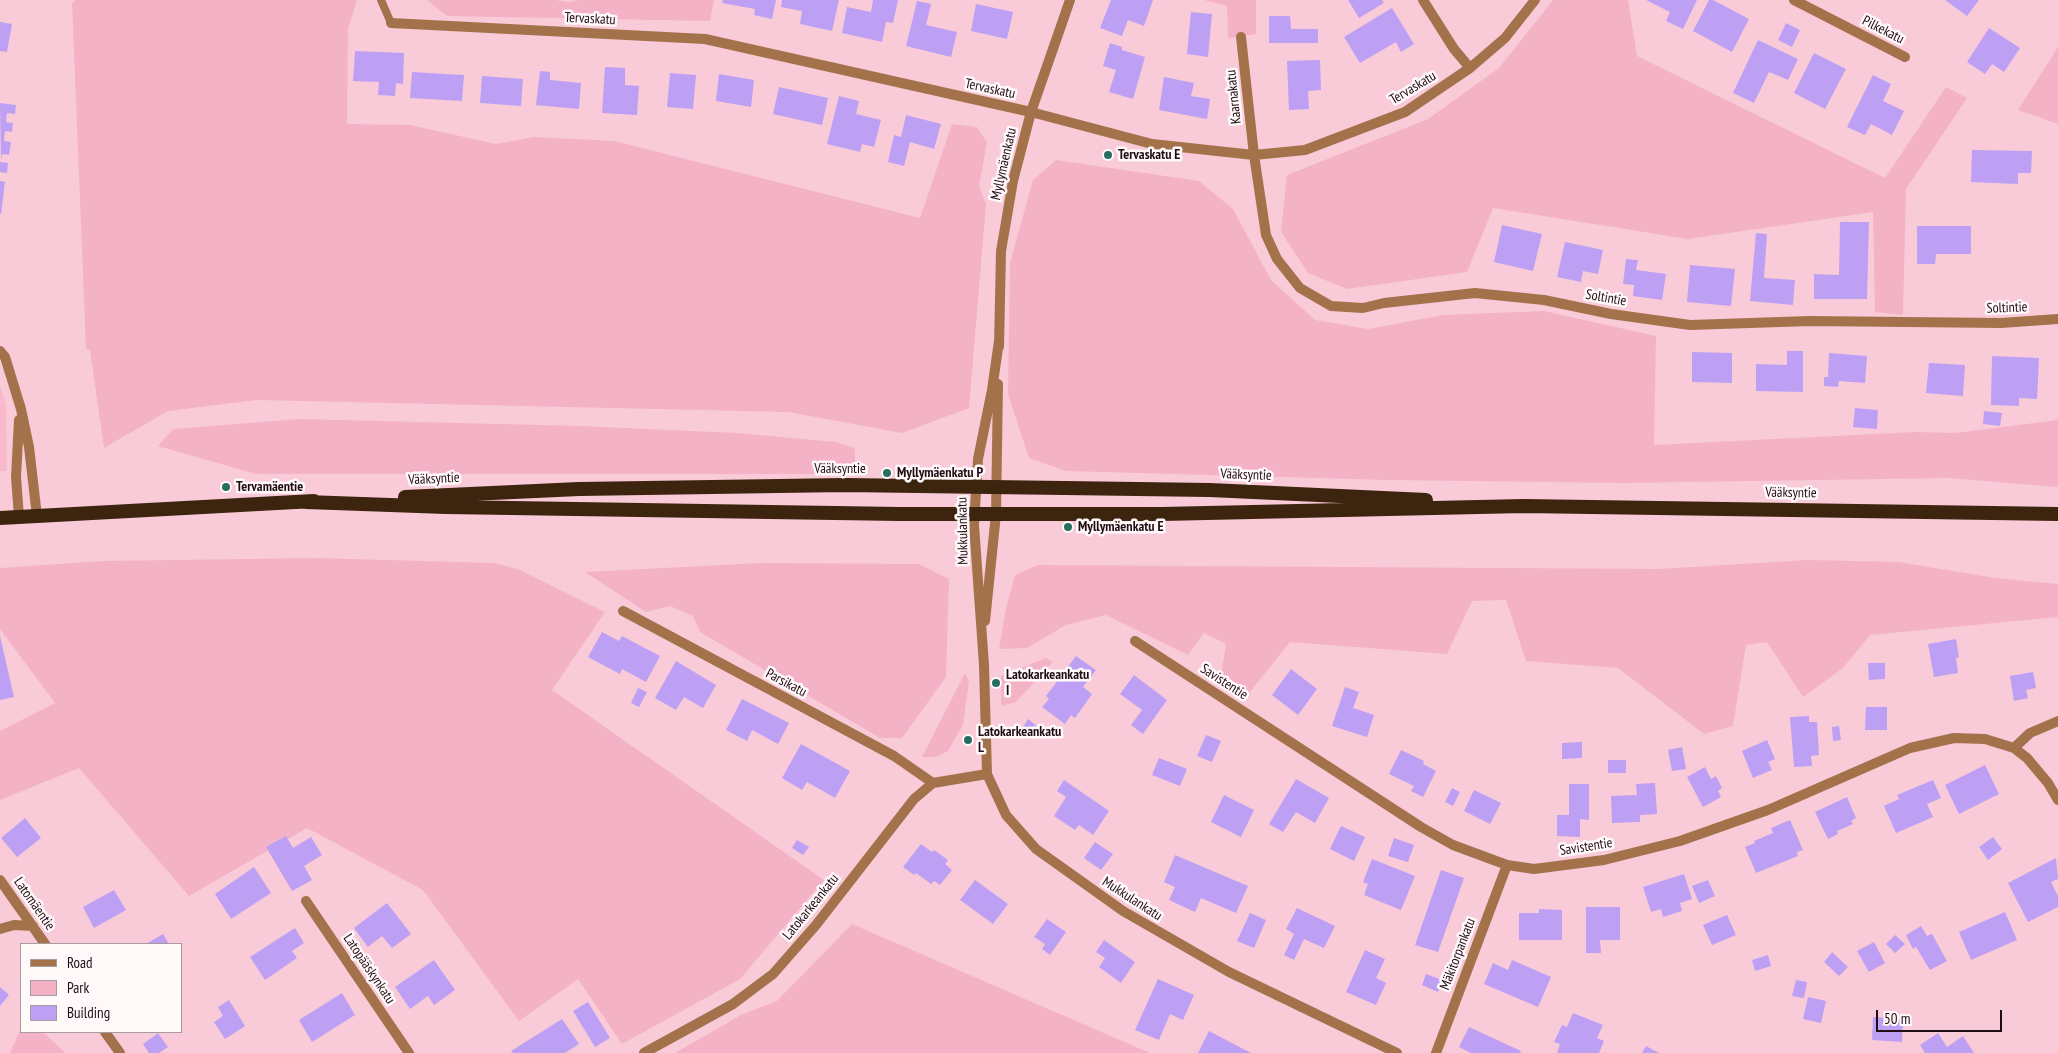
<!DOCTYPE html>
<meta charset="utf-8">
<style>
body{margin:0}
#map{position:relative;width:2058px;height:1053px;overflow:hidden;background:#f9cbd8;font-family:"PT Sans Narrow",sans-serif}
canvas{display:block}
.legend{position:absolute;left:20px;top:943px;width:162px;height:90px;box-sizing:border-box;background:#fff9fa;border:1px solid #a69b9e;margin:0;padding:6px 9px;list-style:none;font-size:15px;color:#200d13}
.legend li{display:flex;align-items:center;gap:10px;height:25px}
.legend b{width:25px;border:1px solid #a69b9e}
.scale{position:absolute;left:1876px;top:1010px;width:126px;height:22px;box-sizing:border-box;border:2px solid #200d13;border-top:0;padding-left:6px;font-size:15px;line-height:18px;white-space:nowrap;color:#200d13;-webkit-text-stroke:4px #fff9fa;paint-order:stroke}
</style>
<div id="map">
<canvas width="2058" height="1053"></canvas>
<ul class="legend">
<li><b style="height:6px;background:#a3724b"></b>Road</li>
<li><b style="height:14px;background:#f4b2c6"></b>Park</li>
<li><b style="height:14px;background:#bda0f4"></b>Building</li>
</ul>
<div class="scale">50 m</div>
</div>
<script>
const ctx = document.querySelector('canvas').getContext('2d');
ctx.lineJoin = 'round';
function fill(path, color) {
  ctx.fillStyle = color;
  ctx.fill(path, 'evenodd');
}
function poly(rows) {
  const path = new Path2D();
  for (const r of rows) {
    path.moveTo(r[0], r[1]);
    for (let i = 2; i < r.length; i += 2) path.lineTo(r[i], r[i + 1]);
  }
  return path;
}
function strokePath(path, color, width, dash) {
  ctx.strokeStyle = color;
  ctx.lineWidth = width;
  ctx.lineCap = dash ? 'butt' : 'round';
  ctx.setLineDash(dash || []);
  ctx.stroke(path);
}
function label(font, color, halo, rows, align = 'center') {
  ctx.font = font + ' "PT Sans Narrow",sans-serif';
  ctx.lineWidth = 5;
  ctx.setLineDash([]);
  ctx.textBaseline = 'middle';
  ctx.strokeStyle = halo;
  ctx.fillStyle = color;
  for (const [text, x, y, turn = 0] of rows) {
    ctx.save();
    ctx.translate(x, y);
    ctx.rotate((+turn || 0) * Math.PI / 180);
    ctx.textAlign = isNaN(turn) ? turn : align;
    if (halo) ctx.strokeText(text, 0, 0);
    ctx.fillText(text, 0, 0);
    ctx.restore();
  }
}
fill(poly([
 [0,385,6,405,7,471,0,471]
]), '#f9b9cc');
fill(poly([
 [76,0,357,0,348,29,347,124,410,125,496,144,534,137,614,141,920,218,952,124,977,127,987,142,979,186,986,204,969,408,902,433,788,412,256,400,168,411,104,448,90,350,86,349,72,3],
 [427,0,555,0,570,2,579,0,714,0,710,21,447,16],
 [1204,0,1256,0,1256,34,1228,38,1227,6],
 [1553,0,1628,0,1637,56,1885,178,1946,87,1967,98,1906,189,1903,315,1875,312,1873,212,1688,239,1493,208,1467,272,1347,289,1308,273,1281,232,1287,175,1428,119,1499,68],
 [2058,47,2058,124,2018,110],
 [1056,160,1199,181,1233,209,1271,280,1315,320,1368,329,1443,315,1544,311,1656,336,1654,445,1915,432,1955,433,2058,420,2058,487,1949,478,1624,483,1388,480,1066,471,1029,458,1008,394,1010,263,1033,180],
 [300,419,580,426,737,433,836,442,855,448,855,464,844,473,828,474,256,474,158,446,173,429],
 [316,558,495,563,520,570,605,612,552,690,824,880,740,979,622,1044,578,979,519,1021,423,890,307,828,189,896,79,768,0,800,0,731,55,703,0,629,0,568,102,561],
 [1807,560,1898,562,1995,578,2058,584,2058,617,1870,635,1843,668,1803,697,1767,642,1746,645,1733,726,1704,734,1618,668,1526,661,1506,600,1472,601,1447,654,1290,642,1245,698,1221,676,1226,644,1204,633,1188,655,1106,615,1066,625,1027,648,999,649,1006,608,1015,575,1038,565,1659,569],
 [761,563,919,564,949,579,946,677,902,738,880,738,700,632,693,616,670,606,646,612,585,572],
 [1046,658,1053,662,1016,702,1001,706,1001,676],
 [965,673,969,681,963,725,948,751,936,757,922,757],
 [852,924,1150,1053,675,1053,741,1015,777,1001],
 [21,1028,21,1032,43,1032,65,1053,10,1053]
]), '#f4b2c6');
fill(poly([
 [723,0,776,0,772,19,754,15,755,9,722,3],
 [782,0,839,0,832,31,800,24,802,11,781,7],
 [873,0,898,0,893,23,886,22,882,42,842,33,847,7,871,12],
 [1111,0,1153,0,1144,26,1128,20,1122,36,1100,28],
 [1348,0,1382,0,1384,3,1359,18],
 [1646,0,1697,0,1683,29,1666,21,1670,12],
 [1709,0,1713,0,1749,19,1732,52,1693,31],
 [1945,0,1979,0,1967,16],
 [917,1,931,4,926,25,957,32,951,57,906,46],
 [976,4,1013,12,1007,39,971,31],
 [1392,8,1414,44,1401,52,1396,42,1360,63,1344,37],
 [1191,12,1212,14,1208,57,1187,54],
 [1269,16,1290,16,1291,29,1318,29,1318,43,1269,43],
 [0,22,12,24,7,52,0,51],
 [1786,23,1800,30,1792,47,1778,40],
 [1989,28,2020,48,2004,72,1992,64,1985,74,1967,62],
 [1758,40,1798,59,1788,80,1769,72,1754,103,1733,93],
 [1110,43,1122,47,1122,50,1145,57,1133,99,1109,92,1116,70,1103,66],
 [355,51,404,53,403,84,396,83,395,96,378,95,379,82,353,81],
 [1814,53,1846,69,1825,109,1794,93],
 [1320,60,1321,90,1308,91,1309,109,1289,110,1287,61],
 [605,67,625,68,625,85,639,86,637,115,602,113],
 [540,71,550,72,550,80,581,83,579,109,536,105],
 [412,72,464,75,462,101,410,98],
 [670,73,696,75,693,109,667,107],
 [719,74,754,80,751,107,716,101],
 [1873,75,1891,84,1883,101,1904,111,1892,135,1871,124,1865,135,1847,127],
 [482,76,523,79,521,106,480,103],
 [1164,77,1194,83,1191,96,1210,99,1207,119,1159,110],
 [779,87,828,98,822,125,773,114],
 [839,96,859,101,856,114,881,120,874,147,862,144,860,152,827,144],
 [0,103,16,105,15,114,7,113,6,122,13,123,12,132,5,131,4,141,11,142,9,155,2,154,1,160],
 [906,115,941,124,934,149,910,142,904,166,888,162,894,135,901,137],
 [1972,150,2032,151,2031,173,2018,173,2018,184,1971,182],
 [0,162,8,163,7,173,0,172],
 [0,181,5,182,1,214,0,214],
 [1840,222,1869,222,1867,299,1814,299,1814,274,1839,275],
 [1502,225,1542,234,1533,271,1494,262],
 [1917,226,1971,226,1971,254,1936,254,1935,264,1917,264],
 [1756,233,1767,234,1764,278,1795,280,1793,305,1750,301],
 [1565,242,1603,250,1598,274,1583,271,1581,282,1557,277],
 [1626,259,1638,260,1636,270,1666,274,1662,300,1633,296,1634,285,1623,284],
 [1690,265,1735,269,1731,306,1687,302],
 [1787,351,1803,351,1803,392,1756,391,1756,364,1787,365],
 [1692,352,1732,353,1732,383,1692,382],
 [1829,353,1867,356,1865,383,1839,381,1838,387,1824,386,1824,377,1828,377],
 [1992,356,2039,358,2037,399,2019,398,2019,406,1991,405],
 [1929,363,1965,365,1963,396,1926,393],
 [1855,408,1878,410,1877,429,1853,427],
 [1984,411,2002,413,2000,426,1983,424],
 [602,632,619,641,622,636,660,656,646,682,622,669,620,674,588,657],
 [0,636,14,697,0,700],
 [1956,639,1959,657,1956,658,1958,673,1934,677,1928,644],
 [1076,656,1096,670,1083,687,1092,694,1075,718,1071,715,1065,724,1042,707,1049,699,1046,696],
 [676,661,716,685,703,708,684,697,676,710,655,698],
 [1868,663,1885,663,1885,679,1869,680],
 [1291,669,1317,689,1298,715,1272,695],
 [2033,672,2036,688,2026,690,2028,698,2014,701,2010,676],
 [1134,675,1167,700,1143,734,1131,725,1142,710,1120,694],
 [1345,687,1359,692,1353,708,1374,715,1367,737,1332,726],
 [638,688,647,692,639,707,631,703],
 [742,699,789,723,778,744,752,730,747,741,726,730],
 [1866,707,1887,707,1887,730,1865,730],
 [1809,716,1809,722,1817,722,1819,755,1811,756,1812,766,1794,767,1790,717],
 [1028,719,1037,726,1029,738,1020,732],
 [1839,726,1841,740,1833,741,1832,727],
 [1206,735,1221,741,1212,762,1197,756],
 [1767,740,1775,759,1768,762,1772,770,1753,778,1742,751],
 [1582,742,1582,758,1562,759,1562,743],
 [801,744,850,771,835,798,807,782,802,790,782,778],
 [1682,747,1686,769,1672,771,1668,750],
 [1401,750,1424,761,1423,764,1436,771,1423,797,1411,791,1414,786,1389,774],
 [1159,758,1187,769,1180,786,1152,775],
 [1608,760,1626,760,1626,773,1608,773],
 [1985,765,1999,794,1959,814,1945,785],
 [1705,767,1711,779,1716,776,1722,788,1718,791,1721,797,1703,807,1687,777],
 [1296,779,1329,798,1315,823,1296,812,1283,832,1269,824],
 [1064,780,1109,811,1093,835,1079,825,1075,830,1054,816,1066,797,1057,791],
 [1933,780,1941,798,1927,804,1933,817,1896,833,1884,806,1899,799,1897,795],
 [1655,783,1657,814,1640,815,1640,822,1612,823,1611,796,1637,795,1636,784],
 [1569,784,1589,784,1589,820,1580,819,1580,837,1557,836,1557,815,1569,815],
 [1452,788,1460,792,1453,806,1445,802],
 [1474,790,1501,803,1490,824,1464,811],
 [1224,795,1254,810,1241,837,1211,822],
 [1847,797,1856,818,1851,821,1853,824,1837,831,1838,834,1828,839,1815,812],
 [25,818,41,838,17,857,1,838],
 [1790,820,1803,850,1797,852,1798,856,1756,873,1745,847,1755,843,1754,841,1773,833,1771,828],
 [1341,826,1365,837,1354,861,1330,849],
 [286,836,293,848,311,837,322,855,304,866,312,880,292,891,266,847],
 [1993,837,2002,849,1988,860,1979,847],
 [1394,838,1414,845,1408,862,1388,856],
 [797,840,809,847,803,855,792,848],
 [1095,842,1113,854,1101,870,1084,858],
 [921,844,932,852,934,850,948,860,945,864,952,870,940,885,934,881,931,884,916,873,914,875,903,867],
 [1175,855,1248,886,1236,913,1201,898,1195,912,1169,900,1175,887,1164,882],
 [2056,858,2058,879,2051,882,2058,896,2058,907,2028,922,2008,883],
 [1372,859,1415,876,1401,910,1364,895,1368,884,1363,882],
 [254,867,271,893,231,919,215,894],
 [1441,870,1464,878,1438,952,1415,945],
 [1684,874,1692,899,1680,903,1682,911,1663,917,1661,909,1651,912,1643,887],
 [975,880,1008,904,993,924,960,900],
 [1708,880,1715,896,1699,903,1692,886],
 [114,890,126,910,94,928,83,907],
 [387,903,411,934,392,948,382,936,368,947,354,928],
 [1586,907,1620,907,1620,940,1600,940,1601,953,1586,953],
 [1297,908,1335,926,1324,948,1304,939,1294,960,1284,955,1294,934,1286,929],
 [1539,909,1562,910,1562,940,1519,940,1519,913,1539,913],
 [2005,912,2017,940,1971,960,1959,932],
 [1250,913,1266,920,1254,948,1237,941],
 [1727,915,1736,935,1712,945,1703,925],
 [1047,919,1066,932,1050,955,1042,949,1045,944,1034,937],
 [1921,926,1927,936,1932,934,1947,961,1930,970,1916,947,1913,949,1906,935],
 [295,928,304,943,292,951,297,958,265,980,250,957],
 [163,934,169,944,146,944],
 [1895,935,1905,944,1895,953,1886,944],
 [1104,940,1135,962,1121,983,1099,967,1105,958,1096,952],
 [1874,942,1885,963,1869,972,1857,951],
 [1365,950,1385,959,1376,978,1386,983,1376,1005,1346,992],
 [1832,952,1848,967,1839,976,1824,962],
 [1768,955,1771,966,1755,971,1752,960],
 [434,960,455,990,434,1005,428,996,410,1009,395,987],
 [1512,960,1551,977,1538,1007,1484,984,1493,963,1508,970],
 [1426,974,1442,980,1438,992,1422,985],
 [1158,979,1194,995,1183,1020,1170,1014,1159,1040,1135,1030],
 [1796,980,1807,982,1804,998,1792,996],
 [0,987,9,995,0,1006],
 [342,993,355,1015,312,1042,299,1020],
 [1808,997,1826,1001,1821,1023,1803,1019],
 [229,1000,245,1026,225,1039,214,1022,223,1016,218,1007],
 [588,1002,610,1038,595,1047,573,1011],
 [1573,1013,1603,1025,1597,1038,1604,1041,1599,1053,1557,1053,1560,1044,1554,1042,1562,1025,1567,1027],
 [1873,1017,1903,1019,1902,1042,1872,1040],
 [562,1019,579,1044,565,1053,513,1053,511,1051],
 [1469,1027,1521,1051,1520,1053,1471,1053,1459,1047],
 [1209,1031,1251,1053,1198,1053],
 [158,1033,168,1047,159,1053,149,1053,143,1044],
 [1938,1033,1947,1047,1963,1036,1974,1053,1925,1053,1920,1045],
 [1646,1046,1659,1053,1642,1053]
]), '#bda0f4');
strokePath(poly([
 [381,0,391,23]
]), '#a3724b', 8);
strokePath(poly([
 [1423,0,1454,49,1470,68],
 [1794,0,1905,57],
 [391,23,705,39,1031,112,1152,144,1254,155,1305,150,1405,112,1470,68,1505,38,1535,0],
 [1241,37,1254,155,1266,235,1277,259,1300,288,1331,306,1363,308,1384,303,1475,293,1544,300,1611,314,1690,325,1810,321,2001,323,2058,319],
 [999,341,992,390,978,459,974,525,984,665,987,774,1006,815,1036,849,1123,911,1229,972,1397,1053],
 [999,347,1001,251,1013,181,1031,112,1070,0],
 [623,611,894,756,933,783],
 [985,621,996,514,998,384],
 [1135,641,1421,827,1453,845,1507,865,1534,869,1604,860,1680,841,1768,810,1910,748,1954,738,1985,739,2014,748,2027,758,2048,783,2058,800],
 [2014,748,2030,733,2058,721],
 [0,880,45,944],
 [306,901,409,1053],
 [0,929,14,925,33,926],
 [105,1032,120,1053],
 [644,1053,733,1004,773,974,816,925,914,799,933,783,987,774],
 [1436,1053,1507,865]
]), '#a3724b', 10);
strokePath(poly([
 [0,351,5,357,21,409,29,447,37,516],
 [19,517,16,477,19,420]
]), '#a3724b', 10);
strokePath(poly([
 [405,497,579,489,845,485,1210,490,1426,500],
 [306,502,446,507,899,514,1162,514,1524,506,2058,514],
 [0,518,314,501]
]), '#3c240f', 14);
for (const [x, y, r, color] of [
 [1108,155,5,"#276d60"],
 [887,473,5,"#276d60"],
 [226,487,5,"#276d60"],
 [1068,527,5,"#276d60"],
 [996,683,5,"#276d60"],
 [968,740,5,"#276d60"]
]) {
  const dot = new Path2D();
  dot.arc(x, y, r, 0, 2 * Math.PI);
  ctx.fillStyle = color;
  ctx.fill(dot);
  strokePath(dot, '#fff9fa', 2);
}
label('14px', '#200d13', '#fff9fa', [
 ["Tervaskatu",590,19,3],
 ["Pilkekatu",1883,30,27],
 ["Tervaskatu",1413,88,-31],
 ["Tervaskatu",990,89,12],
 ["Kaarnakatu",1234,97,-96],
 ["Myllymäenkatu",1004,164,-77],
 ["Soltintie",1606,298,10],
 ["Soltintie",2007,308,-2],
 ["Vääksyntie",840,469],
 ["Vääksyntie",1246,475,2],
 ["Vääksyntie",434,479,-3],
 ["Vääksyntie",1791,493,1],
 ["Mukkulankatu",963,531,-91],
 ["Savistentie",1224,682,33],
 ["Parsikatu",786,683,28],
 ["Savistentie",1586,847,-9],
 ["Mukkulankatu",1132,899,33],
 ["Latomäentie",34,904,55],
 ["Latokarkeankatu",811,907,-51],
 ["Mäkitorpankatu",1458,954,-69],
 ["Latopääskynkatu",369,969,56]
]);
label('bold 14px', '#200d13', '#fff9fa', [
 ["Tervaskatu E",1118,155],
 ["Myllymäenkatu P",897,473],
 ["Tervamäentie",236,487],
 ["Myllymäenkatu E",1078,527],
 ["Latokarkeankatu",1006,675],
 ["I",1006,691],
 ["Latokarkeankatu",978,732],
 ["L",978,748]
], 'left');
</script>
